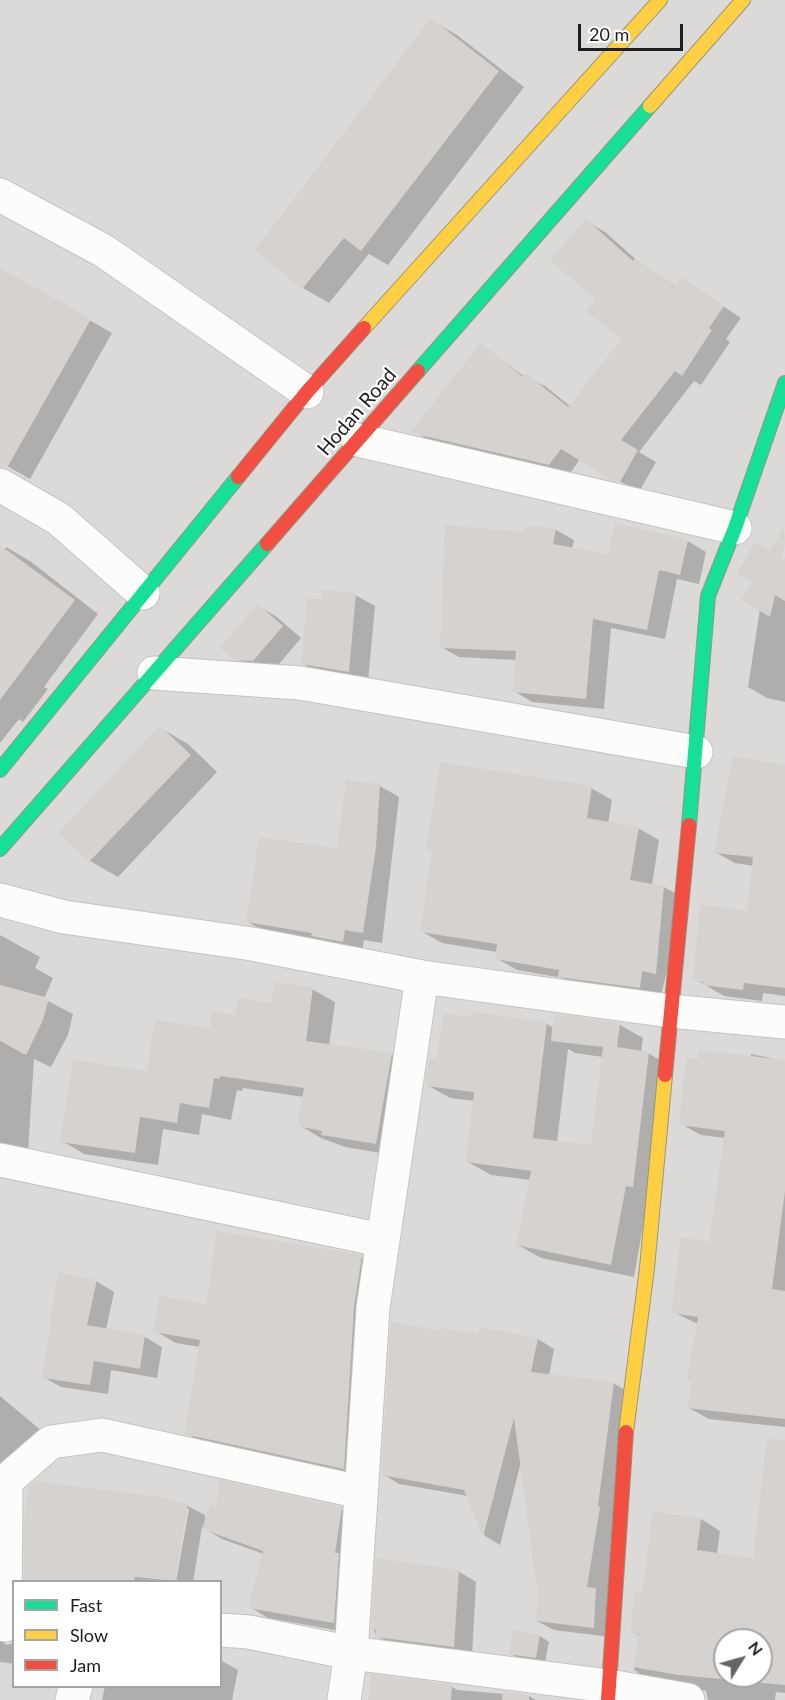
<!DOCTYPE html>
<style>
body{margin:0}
#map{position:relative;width:785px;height:1700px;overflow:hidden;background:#edeae6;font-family:Lato,sans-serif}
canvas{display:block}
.legend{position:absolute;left:12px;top:1580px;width:210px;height:108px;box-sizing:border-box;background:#fff;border:2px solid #a5a5a5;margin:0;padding:8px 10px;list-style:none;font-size:18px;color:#1e1e1e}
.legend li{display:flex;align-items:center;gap:12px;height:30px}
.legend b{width:30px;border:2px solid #a5a5a5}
.north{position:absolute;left:713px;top:1628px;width:60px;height:60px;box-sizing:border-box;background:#fff;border:2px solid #a5a5a5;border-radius:50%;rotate:53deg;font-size:16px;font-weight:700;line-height:24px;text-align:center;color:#1e1e1e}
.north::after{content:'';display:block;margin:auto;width:21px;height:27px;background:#666564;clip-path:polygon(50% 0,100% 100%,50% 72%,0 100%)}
.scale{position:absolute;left:578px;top:24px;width:105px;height:27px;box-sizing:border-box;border:3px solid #1e1e1e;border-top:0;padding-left:8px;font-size:18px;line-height:21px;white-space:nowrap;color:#1e1e1e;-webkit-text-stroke:4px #fff;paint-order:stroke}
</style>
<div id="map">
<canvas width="785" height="1700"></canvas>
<ul class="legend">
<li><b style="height:8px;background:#16e098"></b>Fast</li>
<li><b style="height:8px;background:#ffcf43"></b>Slow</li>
<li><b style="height:8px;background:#f24e42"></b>Jam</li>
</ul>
<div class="north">N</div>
<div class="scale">20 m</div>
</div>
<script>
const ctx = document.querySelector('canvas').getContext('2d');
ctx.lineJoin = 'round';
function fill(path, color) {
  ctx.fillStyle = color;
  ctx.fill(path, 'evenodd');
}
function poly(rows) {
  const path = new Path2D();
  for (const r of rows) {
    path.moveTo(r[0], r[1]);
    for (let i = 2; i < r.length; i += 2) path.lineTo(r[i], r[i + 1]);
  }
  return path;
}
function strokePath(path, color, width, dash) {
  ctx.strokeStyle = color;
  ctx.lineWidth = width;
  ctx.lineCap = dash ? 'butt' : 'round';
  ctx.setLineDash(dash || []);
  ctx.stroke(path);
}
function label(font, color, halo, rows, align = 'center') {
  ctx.font = font + ' Lato,sans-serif';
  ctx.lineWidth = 4.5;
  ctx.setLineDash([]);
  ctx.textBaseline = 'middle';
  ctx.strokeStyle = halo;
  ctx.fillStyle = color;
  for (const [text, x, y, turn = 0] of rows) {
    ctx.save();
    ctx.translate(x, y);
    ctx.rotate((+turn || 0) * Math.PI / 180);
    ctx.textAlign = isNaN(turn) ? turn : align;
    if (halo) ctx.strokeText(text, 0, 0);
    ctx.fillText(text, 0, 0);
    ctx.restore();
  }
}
fill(poly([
 [0,0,785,0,785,1700,0,1700],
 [14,1582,220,1582,220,1686,14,1686],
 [725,1640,761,1640,761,1676,725,1676]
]), '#dcdad8');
fill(poly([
 [431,20,457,35,524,87,388,265,369,254,329,303,303,288],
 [586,221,605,232,640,263,677,287,682,279,741,318,726,339,730,342,701,385,694,381,639,452,656,462,639,492,580,459,569,475,436,444,417,433,481,345,525,377,545,386,571,407,624,337,597,299],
 [0,269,112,333,30,479,0,462],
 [527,527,556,530,574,540,572,549,609,556,688,541,706,552,699,584,677,579,665,639,611,628,604,709,532,702,514,691,516,660,459,657,441,647,526,534],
 [6,547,30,561,98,614,44,687,48,689,23,722,19,719,0,743,0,555],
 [785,561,785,702,767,698,748,687,760,609],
 [355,595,375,606,368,682,321,675,302,663,322,600],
 [258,606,277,617,301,638,273,671,255,670,235,658],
 [160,728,188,744,217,772,118,877,90,861,60,832],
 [785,767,785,996,763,993,762,1001,724,996,695,979,748,912,754,866,735,863,715,852],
 [348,782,380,786,399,797,382,943,364,940,362,952,267,933,248,922,338,850],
 [591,788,612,800,608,823,638,828,659,840,652,885,664,887,685,899,660,999,581,988,563,978,517,970,496,958,497,952,442,943,421,931,434,852,428,849],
 [0,935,40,957,35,968,53,978,44,999,73,1014,68,1035,51,1067,34,1059,28,1151,0,1149],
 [312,989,335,1002,329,1046,391,1054,414,1067,398,1156,345,1147,321,1138,299,1125,304,1097,243,1088,242,1091,237,1090,231,1120,202,1114,199,1135,163,1129,158,1165,84,1154,62,1141,148,1073,211,1030,237,1017],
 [474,1013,547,1024,554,1028,555,1016,620,1025,643,1038,641,1052,648,1053,671,1067,634,1277,541,1258,518,1245,531,1180,491,1175,468,1162,475,1101,450,1098,427,1085,438,1061,474,1019],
 [568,1049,575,1053,603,1057,592,1147,557,1142],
 [751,1054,785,1061,785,1427,709,1419,689,1408,693,1383,688,1380,698,1324,673,1312,710,1243,725,1138,701,1135,681,1124,699,1061,751,1058],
 [361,1257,382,1268,364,1480,207,1445,186,1433,200,1347,176,1343,155,1331,207,1306],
 [96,1281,114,1292,106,1330,145,1337,162,1347,157,1378,111,1370,108,1394,61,1387,43,1377],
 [440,1333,538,1339,554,1349,549,1376,613,1383,630,1393,610,1637,554,1630,537,1621,540,1596,521,1462,500,1545,485,1536,468,1496,399,1484,383,1474],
 [0,1396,49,1437,0,1498],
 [785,1459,785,1693,776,1692,775,1700,708,1700,706,1691,653,1682,634,1670,640,1636,633,1632,642,1595,701,1519,720,1531,717,1554,754,1560],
 [725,1640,761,1640,761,1676,725,1676],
 [160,1499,188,1506,205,1515,205,1524,341,1509,360,1519,352,1633,268,1618,250,1607,264,1554,222,1539,202,1527,193,1582,176,1582,189,1509,186,1509,173,1582,24,1582,26,1521],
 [458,1571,476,1582,472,1657,395,1647,377,1636,373,1629],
 [0,1599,3,1635,5,1645,14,1643,14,1664,0,1662],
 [540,1636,549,1642,545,1662,520,1659,510,1653],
 [220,1660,238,1670,232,1700,102,1700,105,1686,220,1686],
 [451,1686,457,1690,529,1696,536,1700,369,1700]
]), '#0003');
fill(poly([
 [431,18,499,71,361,251,344,238,302,289,255,250],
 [586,219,633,261,635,258,675,286,682,277,724,306,709,328,712,330,682,376,675,371,621,440,638,450,620,482,612,480,561,449,549,465,416,434,411,431,481,343,523,377,526,373,568,407,622,338,591,316,586,310,595,299,550,260],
 [0,268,91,319,7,468,0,466],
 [615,523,688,540,680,575,659,570,647,630,593,619,586,699,512,692,516,651,440,648,445,525,525,532,526,526,556,528,553,544,608,554],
 [784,528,785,542,782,558,785,559,785,601,775,595,770,617,741,600,752,582,737,573,755,542,770,551],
 [0,545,75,600,0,700],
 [322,590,356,593,349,672,301,664,307,598,321,599],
 [258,604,283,626,253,661,234,660,220,648],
 [160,726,191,755,89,862,58,833],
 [733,756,785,765,785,988,744,983,743,990,703,985,703,982,693,980,700,904,747,911,753,857,714,853],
 [440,762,592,786,587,818,639,827,630,880,664,886,656,974,642,971,640,988,558,977,559,970,495,959,497,944,420,932,432,851,426,850],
 [346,780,380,784,376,847,363,933,345,930,343,942,311,936,312,933,246,922,259,837,337,848],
 [274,982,313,987,306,1041,392,1053,376,1144,321,1135,322,1131,297,1126,304,1088,220,1076,220,1079,214,1078,209,1108,180,1103,177,1123,140,1117,135,1153,60,1142,73,1060,147,1071,155,1020,210,1028,212,1011,235,1015,238,998,271,1003],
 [0,985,49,998,43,1020,26,1055,0,1041],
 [472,1012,547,1022,533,1138,591,1145,603,1047,551,1041,554,1014,620,1023,617,1047,649,1052,633,1187,626,1186,611,1265,516,1245,531,1171,466,1162,474,1092,425,1086,429,1058,437,1059,443,1013,472,1017],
 [699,1050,785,1060,785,1191,772,1289,785,1291,785,1419,687,1408,692,1382,687,1381,698,1317,671,1313,681,1237,709,1242,725,1131,679,1125,686,1057,698,1059],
 [217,1231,362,1255,354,1307,344,1469,184,1434,200,1340,153,1332,160,1296,206,1304],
 [58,1272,97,1280,87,1325,145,1335,140,1369,94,1361,90,1385,42,1378],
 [391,1321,439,1331,439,1328,478,1334,480,1327,538,1338,531,1372,614,1382,598,1506,600,1507,587,1587,596,1588,594,1628,536,1621,538,1596,514,1418,483,1537,464,1490,381,1475],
 [767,1439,785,1440,785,1685,678,1675,633,1667,639,1634,631,1633,634,1592,641,1593,645,1576,652,1514,655,1512,701,1518,697,1550,753,1558],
 [725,1640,761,1640,761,1676,725,1676],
 [220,1480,342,1507,335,1553,339,1553,334,1623,248,1608,263,1551,202,1529,210,1504,216,1505],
 [35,1481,160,1497,188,1504,175,1581,135,1577,134,1581,24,1581,24,1521,29,1486],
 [376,1558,459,1570,454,1647,375,1637,376,1630,371,1630],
 [513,1630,540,1635,536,1658,509,1654],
 [371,1674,452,1685,451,1700,368,1700],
 [503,1691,529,1695,529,1700,502,1700]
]), '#d5d2cf');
const street = poly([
 [0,195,104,251,307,392],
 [358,440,735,528],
 [0,485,59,519,143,593],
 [154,673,300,683,696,752],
 [0,900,64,917,252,944,422,977,670,1011,785,1022],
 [422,977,373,1308,351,1653,609,1686,688,1700],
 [0,1160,381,1240],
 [5,1625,6,1481,51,1442,102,1435,360,1492],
 [220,1630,249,1632,351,1653,344,1700],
 [72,1700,76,1686]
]);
const fast = poly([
 [418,371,650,106],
 [0,770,238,477],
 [689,825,708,596,735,528,785,383],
 [0,849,267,544]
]);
const slow = poly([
 [650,106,743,0],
 [364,328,660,0],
 [626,1432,647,1268,665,1075]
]);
const jam = poly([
 [238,477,307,392,364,328],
 [267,544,418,371],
 [665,1075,689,825],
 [608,1700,626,1432]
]);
strokePath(street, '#c5c4c2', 35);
strokePath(fast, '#97967e', 16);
strokePath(slow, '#97967e', 16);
strokePath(jam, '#97967e', 16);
strokePath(street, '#fcfcfb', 33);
strokePath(fast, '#16e098', 14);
strokePath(slow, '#ffcf43', 14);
strokePath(jam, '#f24e42', 14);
label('20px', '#1e1e1e', '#fff', [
 ["Hodan Road",357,412,-49]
]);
</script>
